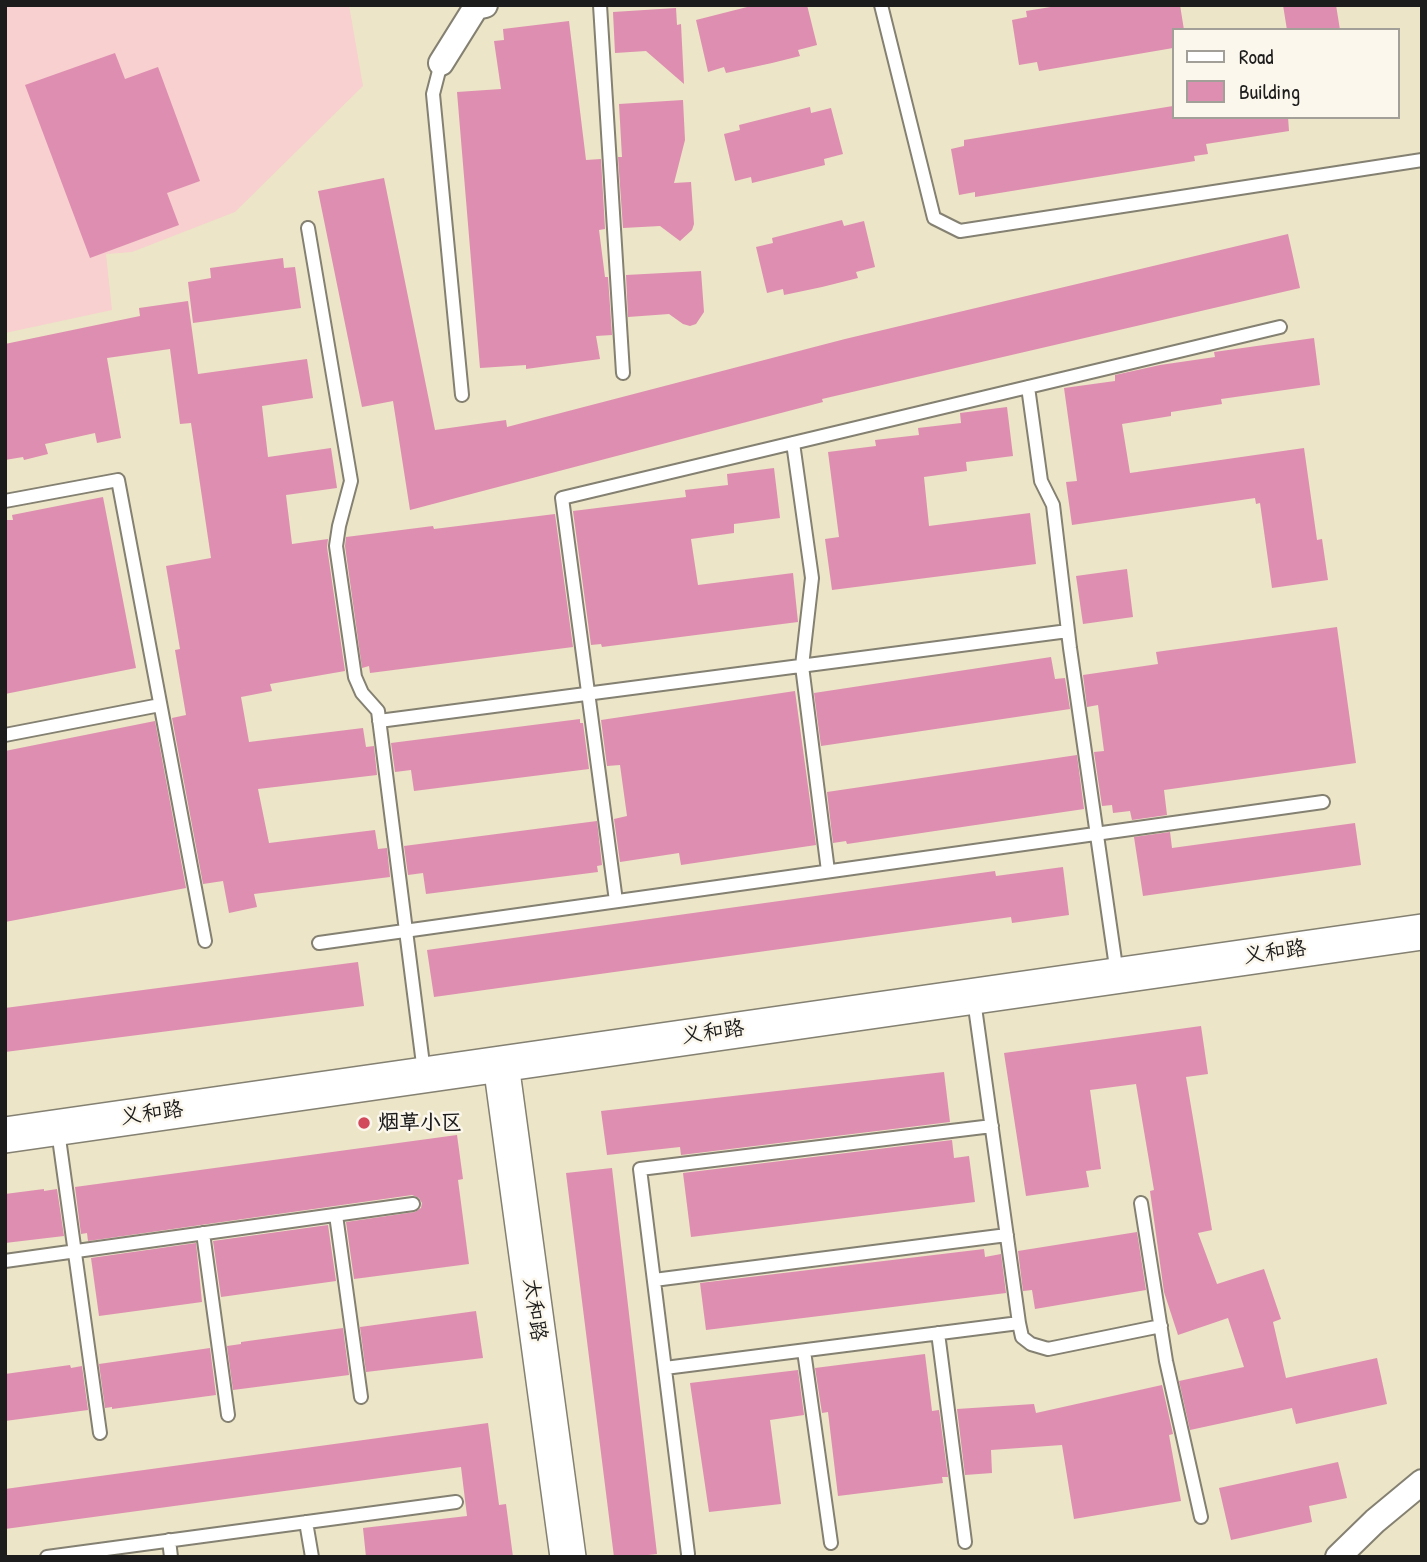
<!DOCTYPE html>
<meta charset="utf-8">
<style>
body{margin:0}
#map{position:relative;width:1427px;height:1562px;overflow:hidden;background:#ece5c7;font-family:"Patrick Hand",sans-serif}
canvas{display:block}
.frame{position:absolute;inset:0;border:7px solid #1c1c1c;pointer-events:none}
.legend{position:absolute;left:1172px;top:28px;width:228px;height:91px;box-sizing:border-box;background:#fbf7ec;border:2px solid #a29f99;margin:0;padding:9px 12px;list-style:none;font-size:21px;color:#1c1c1c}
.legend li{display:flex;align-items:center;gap:14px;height:35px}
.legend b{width:35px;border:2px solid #a29f99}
</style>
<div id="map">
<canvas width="1427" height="1562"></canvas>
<div class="frame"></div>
<ul class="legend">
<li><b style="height:9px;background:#fff"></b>Road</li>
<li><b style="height:19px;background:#de8eb0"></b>Building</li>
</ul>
</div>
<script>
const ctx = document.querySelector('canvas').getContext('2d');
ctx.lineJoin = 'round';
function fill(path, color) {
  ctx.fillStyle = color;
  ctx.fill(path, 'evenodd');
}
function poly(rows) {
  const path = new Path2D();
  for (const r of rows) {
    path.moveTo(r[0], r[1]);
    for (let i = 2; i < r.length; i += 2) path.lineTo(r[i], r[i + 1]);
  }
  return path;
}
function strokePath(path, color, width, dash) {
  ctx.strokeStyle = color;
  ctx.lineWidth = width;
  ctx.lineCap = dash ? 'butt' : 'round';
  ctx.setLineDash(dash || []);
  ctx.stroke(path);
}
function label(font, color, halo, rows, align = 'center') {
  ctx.font = font + ' "Patrick Hand","LXGW WenKai TC",sans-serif';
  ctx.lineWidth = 5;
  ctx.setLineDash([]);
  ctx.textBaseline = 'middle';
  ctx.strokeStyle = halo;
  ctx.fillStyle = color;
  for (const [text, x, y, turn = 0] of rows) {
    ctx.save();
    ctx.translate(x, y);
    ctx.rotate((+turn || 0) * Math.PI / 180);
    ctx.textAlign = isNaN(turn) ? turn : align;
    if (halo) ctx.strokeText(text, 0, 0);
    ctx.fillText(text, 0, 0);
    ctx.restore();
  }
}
fill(poly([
 [5,5,349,5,363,86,235,212,132,252,106,254,112,310,5,333]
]), '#f7d0cf');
fill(poly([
 [755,5,807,5,817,45,798,50,800,56,772,63,726,73,724,67,708,72,696,20],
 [1063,5,1180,5,1184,30,1173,30,1173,48,1039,71,1037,62,1019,65,1012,20,1027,17,1026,11],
 [1283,5,1336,5,1340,30,1287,30],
 [676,8,677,25,681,24,684,84,646,51,615,53,613,12],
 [569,21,586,160,601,159,605,229,599,230,605,277,608,277,612,335,596,336,600,359,526,369,526,365,480,368,457,92,501,89,494,41,504,40,503,29],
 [115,53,125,79,158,67,200,181,167,193,179,225,90,258,25,85],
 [683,100,685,140,674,183,691,182,694,224,692,230,680,241,660,226,623,228,618,157,622,157,619,104],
 [1173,106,1173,117,1288,117,1289,131,1206,144,1208,154,1194,156,1195,161,975,197,975,192,959,195,951,149,964,146,964,140],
 [810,107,811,113,831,108,843,154,824,159,825,165,801,171,752,183,751,177,735,181,724,134,740,130,739,125],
 [384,178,435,430,506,420,507,427,845,339,1288,234,1300,288,822,399,823,402,410,510,393,401,362,407,318,191],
 [842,220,844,226,864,221,875,267,856,272,858,278,822,287,784,295,783,289,767,293,756,247,773,243,772,238],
 [283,258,284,268,295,267,301,308,193,323,188,282,211,278,210,268],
 [701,271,704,312,696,324,690,326,683,324,669,314,628,317,626,275],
 [188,301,198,374,307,359,313,398,262,406,268,457,331,448,337,488,286,495,292,544,328,539,327,547,345,671,270,684,272,691,241,697,249,742,363,728,366,747,374,746,377,775,258,789,269,843,375,830,378,849,387,848,390,877,254,894,257,907,229,913,223,881,203,884,172,718,186,715,175,650,180,649,166,566,211,558,191,423,180,424,170,349,107,358,121,438,97,443,95,433,45,444,48,454,24,460,23,457,5,460,5,344,140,316,139,308],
 [1314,338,1320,385,1221,399,1222,404,1171,412,1171,416,1122,424,1130,473,1304,448,1317,540,1322,539,1328,580,1272,588,1260,503,1256,504,1255,498,1072,525,1066,482,1077,481,1064,388,1115,381,1115,375,1160,365,1215,357,1214,352],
 [1007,407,1013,456,966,462,967,471,924,477,929,526,1030,513,1036,564,832,590,825,539,839,537,828,452,876,446,875,440,919,435,918,428,961,423,960,413],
 [774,468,780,518,734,524,734,533,691,539,698,585,793,573,798,622,602,647,601,644,591,645,573,511,686,497,685,490,728,485,727,474],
 [103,497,136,668,5,694,5,520,13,520,12,515],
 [555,514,573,647,370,673,369,666,362,668,345,546,346,537,433,526,434,529],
 [1127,569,1133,617,1083,624,1076,576],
 [1337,627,1356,763,1164,790,1167,815,1132,820,1130,811,1113,813,1112,805,1102,806,1094,752,1104,751,1098,705,1087,707,1083,675,1158,664,1156,652],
 [1051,657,1055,679,1065,678,1070,709,821,746,814,693],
 [795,691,816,845,681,865,679,853,620,862,614,819,627,816,620,765,607,766,601,720],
 [580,719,580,723,583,723,589,769,414,791,411,770,395,772,391,743],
 [155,721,186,888,5,922,5,751],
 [1077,755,1084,809,847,844,846,841,833,843,827,792],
 [597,821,602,865,597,866,598,872,426,894,423,873,408,875,404,846],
 [1355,823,1361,865,1143,896,1134,837,1170,832,1172,848],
 [1063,867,1069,915,1012,923,1011,917,434,997,427,950,995,871,996,876],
 [358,962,364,1006,5,1052,5,1008],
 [1201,1026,1208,1074,1186,1077,1212,1230,1198,1233,1217,1284,1264,1269,1281,1319,1273,1322,1286,1378,1377,1358,1387,1404,1296,1424,1292,1408,1190,1430,1179,1381,1244,1367,1228,1318,1178,1335,1164,1292,1150,1191,1154,1190,1136,1084,1090,1090,1101,1169,1086,1171,1089,1187,1026,1196,1004,1053],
 [944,1072,950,1122,681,1155,680,1147,607,1155,601,1111],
 [457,1135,463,1179,458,1180,469,1264,354,1279,346,1222,415,1212,421,1208,422,1203,419,1198,412,1195,88,1241,87,1233,81,1234,75,1187],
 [952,1140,954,1158,969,1156,975,1202,691,1237,683,1173],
 [612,1168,657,1554,630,1557,614,1557,566,1173],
 [44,1189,44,1191,57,1189,64,1236,5,1243,5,1194],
 [328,1225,336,1281,221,1297,213,1241],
 [1137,1232,1146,1290,1035,1309,1032,1290,1023,1291,1018,1251],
 [196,1243,202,1302,99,1316,91,1258],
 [984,1249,985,1257,1001,1254,1006,1293,706,1330,700,1283],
 [476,1311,483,1358,366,1372,360,1327],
 [343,1328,349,1375,233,1390,227,1346,241,1344,241,1342],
 [210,1348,216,1395,112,1409,112,1407,105,1408,99,1364],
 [925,1354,932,1411,939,1410,948,1477,942,1477,943,1483,838,1496,828,1412,822,1413,815,1368],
 [70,1365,71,1368,82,1366,88,1410,5,1421,5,1374],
 [798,1370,804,1415,770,1420,781,1504,709,1512,690,1383],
 [1162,1385,1173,1434,1169,1435,1181,1501,1074,1519,1062,1445,991,1450,992,1473,965,1475,957,1409,1034,1404,1036,1413],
 [488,1423,499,1505,506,1504,513,1557,366,1557,363,1528,467,1516,461,1467,5,1529,5,1489],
 [1338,1462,1347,1498,1309,1506,1312,1522,1231,1540,1219,1488]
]), '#de8eb0');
const lane = poly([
 [600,5,623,373],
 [881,5,934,218,960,231,1422,160],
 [441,63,433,94,462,395],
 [308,228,351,481,339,526,336,546,355,677,362,693,378,711,424,1072],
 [1028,387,1041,481,1053,505,1070,648,1117,974],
 [793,443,812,578,802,666,828,871],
 [5,501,118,480,205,941],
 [379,721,1068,631],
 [5,735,160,705],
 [616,901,562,498,1280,327],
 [319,943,1323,802],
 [58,1131,100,1433],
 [1141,1203,1166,1361,1201,1517],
 [336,1215,361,1397],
 [203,1233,228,1415],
 [5,1261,413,1204],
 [654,1280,1007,1235],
 [1019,1323,1022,1337,1031,1344,1048,1349,1161,1326],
 [938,1333,965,1542],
 [804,1351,831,1543],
 [665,1368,1019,1323,974,1000],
 [306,1522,312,1557],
 [169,1540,171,1557],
 [688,1554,640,1169,992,1126],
 [47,1557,456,1502]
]);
const street = poly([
 [441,63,476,7,485,5],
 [1338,1557,1375,1521,1422,1482]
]);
const secondary = poly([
 [501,1064,568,1557],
 [5,1135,1422,932]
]);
strokePath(lane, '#848072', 16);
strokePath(street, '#848072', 28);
strokePath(secondary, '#848072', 38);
strokePath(lane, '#fff', 12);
strokePath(street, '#fff', 24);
strokePath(secondary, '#fff', 35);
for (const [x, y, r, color] of [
 [364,1123,7,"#d1495b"]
]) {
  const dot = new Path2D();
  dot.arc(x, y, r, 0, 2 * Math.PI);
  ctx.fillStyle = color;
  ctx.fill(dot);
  strokePath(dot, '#fbf7ec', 2.5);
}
label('21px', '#1c1c1c', '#fbf7ec', [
 ["义和路",1275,953,-8],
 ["义和路",713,1033,-8],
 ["义和路",152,1114,-8],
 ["太和路",534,1310,82]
]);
label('bold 21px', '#1c1c1c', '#fbf7ec', [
 ["烟草小区",378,1123]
], 'left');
</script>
